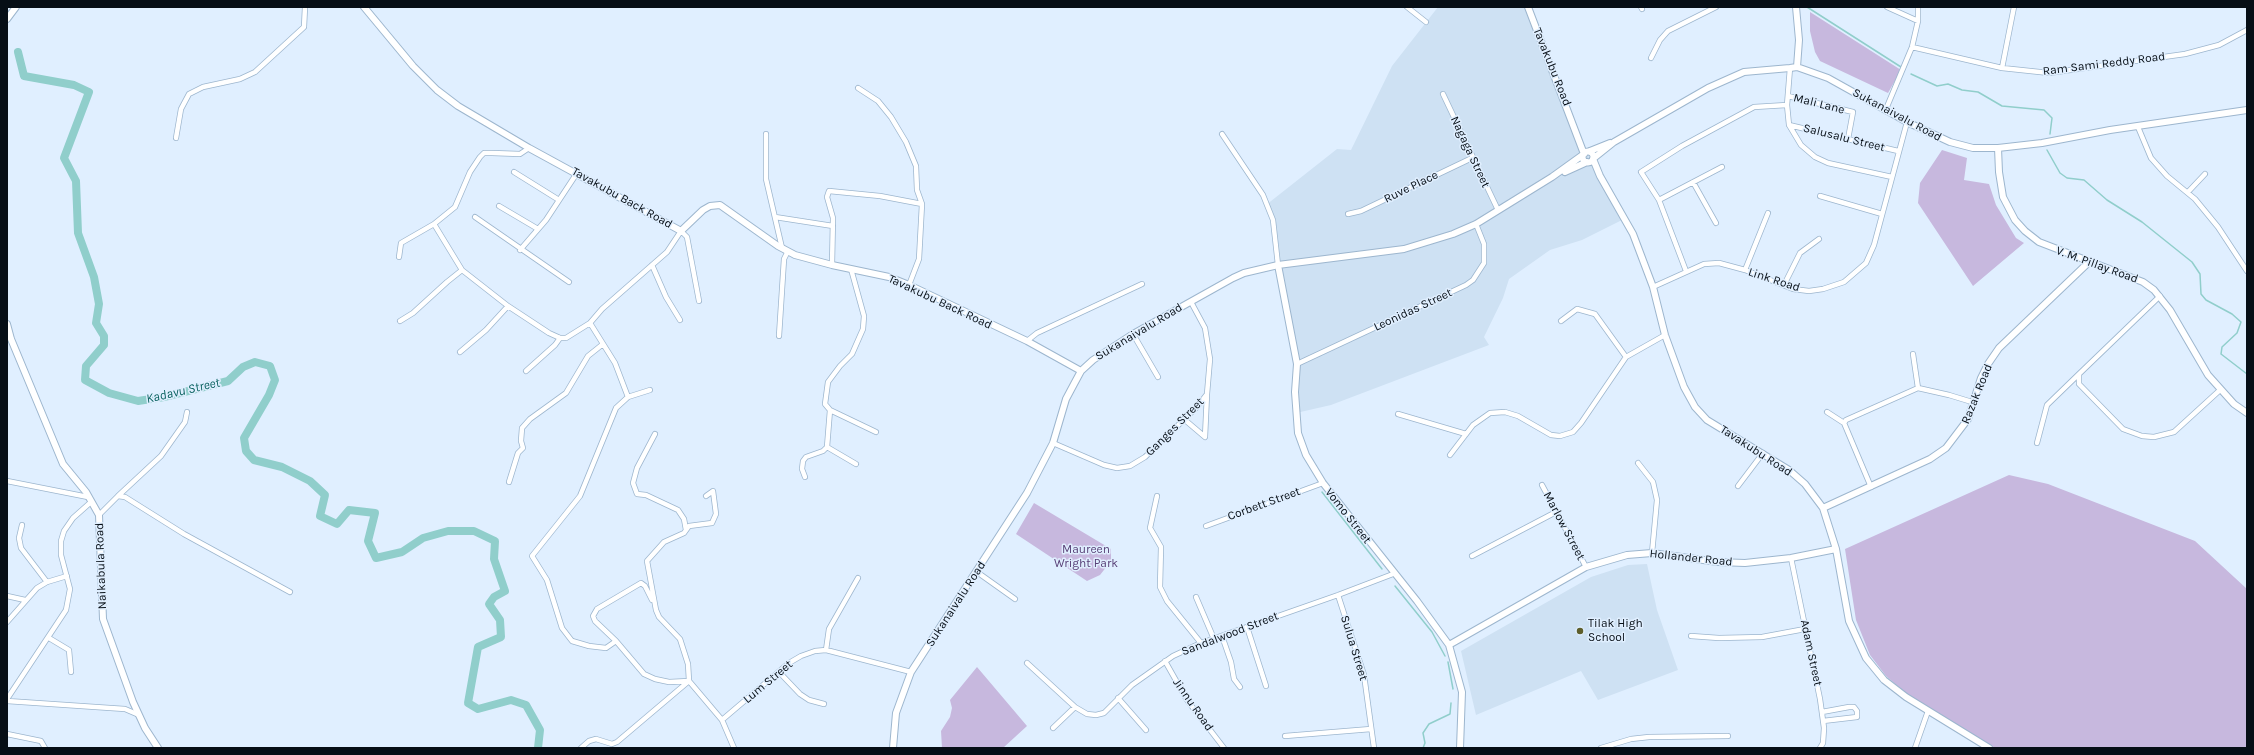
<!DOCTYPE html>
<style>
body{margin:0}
#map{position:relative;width:2254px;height:755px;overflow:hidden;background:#e0efff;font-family:Karla,sans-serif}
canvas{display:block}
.frame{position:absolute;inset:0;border:8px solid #060e16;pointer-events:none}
</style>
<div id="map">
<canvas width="2254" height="755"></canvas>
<div class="frame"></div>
</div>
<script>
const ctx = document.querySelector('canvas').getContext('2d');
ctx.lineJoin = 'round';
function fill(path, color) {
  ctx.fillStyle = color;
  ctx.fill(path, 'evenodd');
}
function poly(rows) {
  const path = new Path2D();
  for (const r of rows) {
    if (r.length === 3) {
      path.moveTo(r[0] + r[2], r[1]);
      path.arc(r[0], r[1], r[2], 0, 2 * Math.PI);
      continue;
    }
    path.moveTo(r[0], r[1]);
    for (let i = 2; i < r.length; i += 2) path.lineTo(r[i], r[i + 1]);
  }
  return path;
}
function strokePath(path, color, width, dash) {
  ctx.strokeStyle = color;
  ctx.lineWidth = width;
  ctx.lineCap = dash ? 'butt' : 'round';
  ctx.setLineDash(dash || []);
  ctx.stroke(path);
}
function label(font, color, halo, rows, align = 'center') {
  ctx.font = font + ' Karla,sans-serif';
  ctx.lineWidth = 3;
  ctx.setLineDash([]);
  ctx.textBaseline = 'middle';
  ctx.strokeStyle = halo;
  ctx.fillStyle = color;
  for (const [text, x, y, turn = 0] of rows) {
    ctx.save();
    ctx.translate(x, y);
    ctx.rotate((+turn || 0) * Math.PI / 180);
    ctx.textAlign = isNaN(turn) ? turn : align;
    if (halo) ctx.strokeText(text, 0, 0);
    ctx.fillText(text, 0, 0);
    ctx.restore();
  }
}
fill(poly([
 [1438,7,1528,7,1591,161,1624,219,1582,240,1550,250,1509,279,1503,298,1484,337,1489,345,1331,405,1296,413,1297,364,1278,265,1273,220,1266,205,1337,149,1351,150,1392,66],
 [1647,564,1657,610,1678,670,1598,700,1581,671,1476,715,1461,651,1591,577,1628,565]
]), '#cee1f3');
fill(poly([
 [1810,12,1901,70,1888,93,1820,61,1815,52,1810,31],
 [1942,150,1967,158,1964,180,1989,184,1996,205,2016,238,2024,243,1973,286,1918,203,1920,183],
 [2009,475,2048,484,2195,541,2247,589,2247,748,1995,748,1908,695,1886,676,1870,655,1856,620,1845,549],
 [1034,503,1111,549,1111,561,1100,575,1087,581,1016,534],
 [977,667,1027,726,1003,748,942,748,941,731,950,717,952,708,950,700]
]), '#c7b8de');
strokePath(poly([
 [1807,7,1901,67],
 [1911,74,1937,86,1948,84,1962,90,1978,92,2002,106,2044,110,2052,118,2050,134],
 [2047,150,2060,173,2067,178,2084,180,2107,200,2142,222,2192,262,2200,274,2201,294,2206,300,2232,314,2241,322,2237,333,2222,347,2221,354,2247,374],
 [1322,492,1382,569],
 [1395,586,1432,632,1445,656],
 [1448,662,1453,689],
 [1423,748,1425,743,1423,733,1429,724,1450,714,1451,703]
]), '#90cecb', 1.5);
strokePath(poly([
 [18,52,24,76,74,85,89,92,64,158,76,181,78,233,94,277,99,304,96,323,104,336,104,345,86,366,85,380,109,393,138,401,164,397,228,381,243,367,255,362,270,366,275,380,269,395,244,438,246,451,254,460,282,467,310,481,325,495,320,516,337,524,349,510,375,513,368,541,376,558,402,552,423,538,448,531,474,531,495,541,494,559,505,591,494,597,489,604,500,620,501,637,478,647,468,703,478,709,511,700,526,705,540,730,538,748]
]), '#90cecb', 8);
const street = poly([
 [1407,7,1426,22],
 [1641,7,1642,9],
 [1887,7,1918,21],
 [1912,47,2002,68,2049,73,2185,54,2219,45,2247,30],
 [1651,58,1660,40,1668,31,1716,7],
 [1790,68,1787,105,1789,125,1801,145,1815,157,1828,163,1892,177],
 [2002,68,2014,7],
 [858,88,878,101,891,117,906,142,916,166,917,190,922,204,919,259,909,285],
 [1443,94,1498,210],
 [1788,96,1853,112,1848,139],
 [1886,109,1912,47,1918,21,1918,7],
 [1789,125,1898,151],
 [2138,127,2151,158,2167,176,2195,199,2218,227,2247,271],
 [766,134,766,179,782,248],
 [1222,134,1263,195,1273,220,1278,265],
 [176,138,181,109,189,94,203,87,240,79,255,72,304,27,305,7],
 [514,172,559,200],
 [1693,182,1716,223],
 [2188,192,2205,174],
 [1820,196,1882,214],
 [1659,200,1722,167],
 [499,206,538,229],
 [1348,214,1361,211,1472,158],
 [475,217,569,282],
 [775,217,833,226],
 [520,250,546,220,577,173],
 [399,257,401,243,434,224],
 [652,265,666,297,680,320],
 [832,265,833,218,827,197,829,191,880,196,922,204],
 [851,269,864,316,863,329,852,354,840,366,828,382,825,404,830,410,876,432],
 [1745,270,1768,213],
 [1686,271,1659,200,1641,172,1682,146,1754,107,1787,105],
 [1784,285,1800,253,1819,239],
 [1653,287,1704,264,1719,263,1745,270,1793,289,1809,291,1823,289,1844,282,1866,263,1874,245,1907,122],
 [2160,296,2079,374,2079,384,2123,429,2142,436,2154,437,2174,432,2220,390],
 [508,306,462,270,434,224,455,207,470,172,480,157,484,153,492,153,520,154,529,148],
 [400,321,413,313,447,282,462,270],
 [1561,321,1577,309,1595,314,1626,357],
 [590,323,615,363,628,397,650,390],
 [1133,334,1158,377],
 [779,336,784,259,788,251],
 [1027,341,1037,333,1142,284],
 [460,352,486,330,508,306,549,333,560,338,566,338,590,323,602,309,667,252,681,231,687,237,699,301],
 [1913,354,1918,388],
 [1297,364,1466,285,1473,280,1484,263,1484,244,1476,224],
 [526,371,555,345,560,338],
 [628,397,616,408,580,496,532,556,547,580,562,628,572,641,589,646,606,648,616,641,644,674,655,679,669,682,689,681,722,720,734,748],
 [1827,412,1844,423],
 [1398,414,1466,434],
 [1185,420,1205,437,1207,394],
 [655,434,637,468,633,483,637,494,646,495,678,510,684,519,686,530],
 [1053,443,1104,465,1117,468,1130,466,1145,457,1197,407,1207,394,1210,359,1205,328,1191,302],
 [2037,443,2047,405,2079,374],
 [827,447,856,464],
 [1450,455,1473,425,1490,413,1505,412,1518,416,1551,435,1560,436,1573,432,1581,423,1626,357,1665,335],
 [1638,463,1653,482,1657,500,1652,553],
 [805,477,802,469,803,461,806,457,823,451,827,447,830,410],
 [7,481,88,497],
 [509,482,518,453,523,448,521,441,522,428,530,419,566,393,588,356,603,344],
 [1542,485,1586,567],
 [1738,486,1763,453],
 [1871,487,1844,423,1846,420,1918,388,1949,395,1972,402],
 [118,496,161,456,185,422,187,412],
 [1157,496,1150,528,1161,547,1160,587,1167,601,1201,643],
 [99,515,118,496,125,497,184,534,290,592],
 [22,525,19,538,21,548,47,582],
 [1206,526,1323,483],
 [1472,556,1556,512],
 [1791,558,1820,699,1824,728,1823,743,1820,748],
 [977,572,1015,599],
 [1338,595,1364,675,1374,748],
 [7,596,25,600],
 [1196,597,1214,639],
 [7,622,37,588,47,582,67,576],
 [1247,627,1266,686],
 [1222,636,1231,662,1234,679,1240,687],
 [1691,636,1719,638,1762,637,1805,629],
 [49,638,69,650,71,672],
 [616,641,595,621,593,616,597,609,641,583,645,586,652,600],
 [826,650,829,629,858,578],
 [1165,661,1187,700,1224,748],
 [1027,663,1075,707,1087,714,1096,715,1104,713,1132,685,1173,656,1201,643,1338,595,1393,574],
 [779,672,800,694,809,700,824,704],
 [1118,698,1146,730],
 [7,699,66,610,70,589,61,555,61,541,64,531,73,518,91,502],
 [7,701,125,709,139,715],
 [1822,712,1849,707,1854,707,1857,711,1857,717,1823,721],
 [722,720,789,663,801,656,815,651,826,650,911,672],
 [1053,728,1075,707],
 [7,734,41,741,45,748],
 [1285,736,1371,729],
 [581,748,589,741,596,739,612,744,617,742,689,681,688,664,680,639,659,617,656,610,647,561,664,542,684,533,689,526,712,523,716,514,713,491,706,496],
 [1601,748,1631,739,1649,737,1728,736],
 [1915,748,1928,711]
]);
const secondary = poly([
 [364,7,413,66,437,90,458,106,529,148,681,231,703,210,710,206,720,205,778,246,795,255,832,265,889,277,909,285,1027,341,1081,371],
 [1528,7,1584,154],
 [1796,7,1799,40,1797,67],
 [7,19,16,7],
 [1998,148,1999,172,2003,197,2015,220,2025,231,2039,242,2143,282,2154,290,2170,310,2208,375,2234,404,2247,413],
 [1590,151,1610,143],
 [1588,157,5.5],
 [1594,158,1614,142,1708,88,1744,72,1790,68,1797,67,1828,78,1907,122,1950,142,1973,148,1998,148,2042,143,2110,130,2247,110],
 [1593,159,1600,176,1633,234,1653,287,1665,335,1684,387,1695,407,1707,420,1789,470,1805,484,1823,508,1836,549,1849,621,1866,658,1884,680,1906,697,1989,748],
 [1565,172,1587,162],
 [1278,265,1297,364,1295,392,1298,433,1306,455,1323,483,1417,601,1449,645,1462,692,1460,748],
 [7,324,11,339,63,464,86,492,99,515,103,619,133,702,145,728,158,748],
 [1823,508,1930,459,1946,448,1968,419,1981,378,1988,364,1999,348,2089,262],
 [1449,645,1586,567,1627,555,1652,553,1718,562,1745,563,1791,558,1836,549],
 [893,748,896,713,911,672,1027,493,1053,443,1066,399,1074,384,1081,371,1093,360,1133,334,1233,278,1244,273,1278,265,1404,249,1453,234,1476,224,1552,177,1584,154]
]);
strokePath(street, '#9db6ce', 6);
strokePath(secondary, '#9db6ce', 8);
strokePath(street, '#fff', 4.5);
strokePath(secondary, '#fff', 6);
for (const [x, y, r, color] of [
 [1580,631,4,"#5d5e2b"]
]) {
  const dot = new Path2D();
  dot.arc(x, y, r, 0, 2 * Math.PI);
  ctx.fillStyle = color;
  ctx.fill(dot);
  strokePath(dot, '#e0efff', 1.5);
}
label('12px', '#060e16', '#e0efff', [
 ["Ram Sami Reddy Road",2104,64,-7],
 ["Tavakubu Road",1552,67,68],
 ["Mali Lane",1819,104,14],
 ["Sukanaivalu Road",1897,115,28],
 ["Salusalu Street",1844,138,14],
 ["Nagaga Street",1470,152,65],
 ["Ruve Place",1411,187,-26],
 ["Tavakubu Back Road",622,198,29],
 ["V. M. Pillay Road",2097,265,20],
 ["Link Road",1774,280,18],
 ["Tavakubu Back Road",940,302,25],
 ["Leonidas Street",1413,310,-25],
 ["Sukanaivalu Road",1139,332,-31],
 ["Razak Road",1977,394,-68],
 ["Ganges Street",1175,427,-45],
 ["Tavakubu Road",1756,451,33],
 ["Corbett Street",1264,504,-20],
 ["Vomo Street",1348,516,52],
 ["Marlow Street",1564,526,62],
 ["Hollander Road",1691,558,6],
 ["Naikabula Road",101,566,-92],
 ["Sukanaivalu Road",956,604,-57],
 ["Sandalwood Street",1230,634,-21],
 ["Sulua Street",1354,648,73],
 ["Adam Street",1811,653,78],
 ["Lum Street",768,682,-40],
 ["Jinnu Road",1193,705,55]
]);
label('12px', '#584077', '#e0efff', [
 ["Maureen",1086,550],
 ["Wright Park",1086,564]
]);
label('12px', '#060e16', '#e0efff', [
 ["Tilak High",1588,624],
 ["School",1588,638]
], 'left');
label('italic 13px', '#0a6260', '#e0efff', [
 ["Kadavu Street",183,391,-13]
]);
</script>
